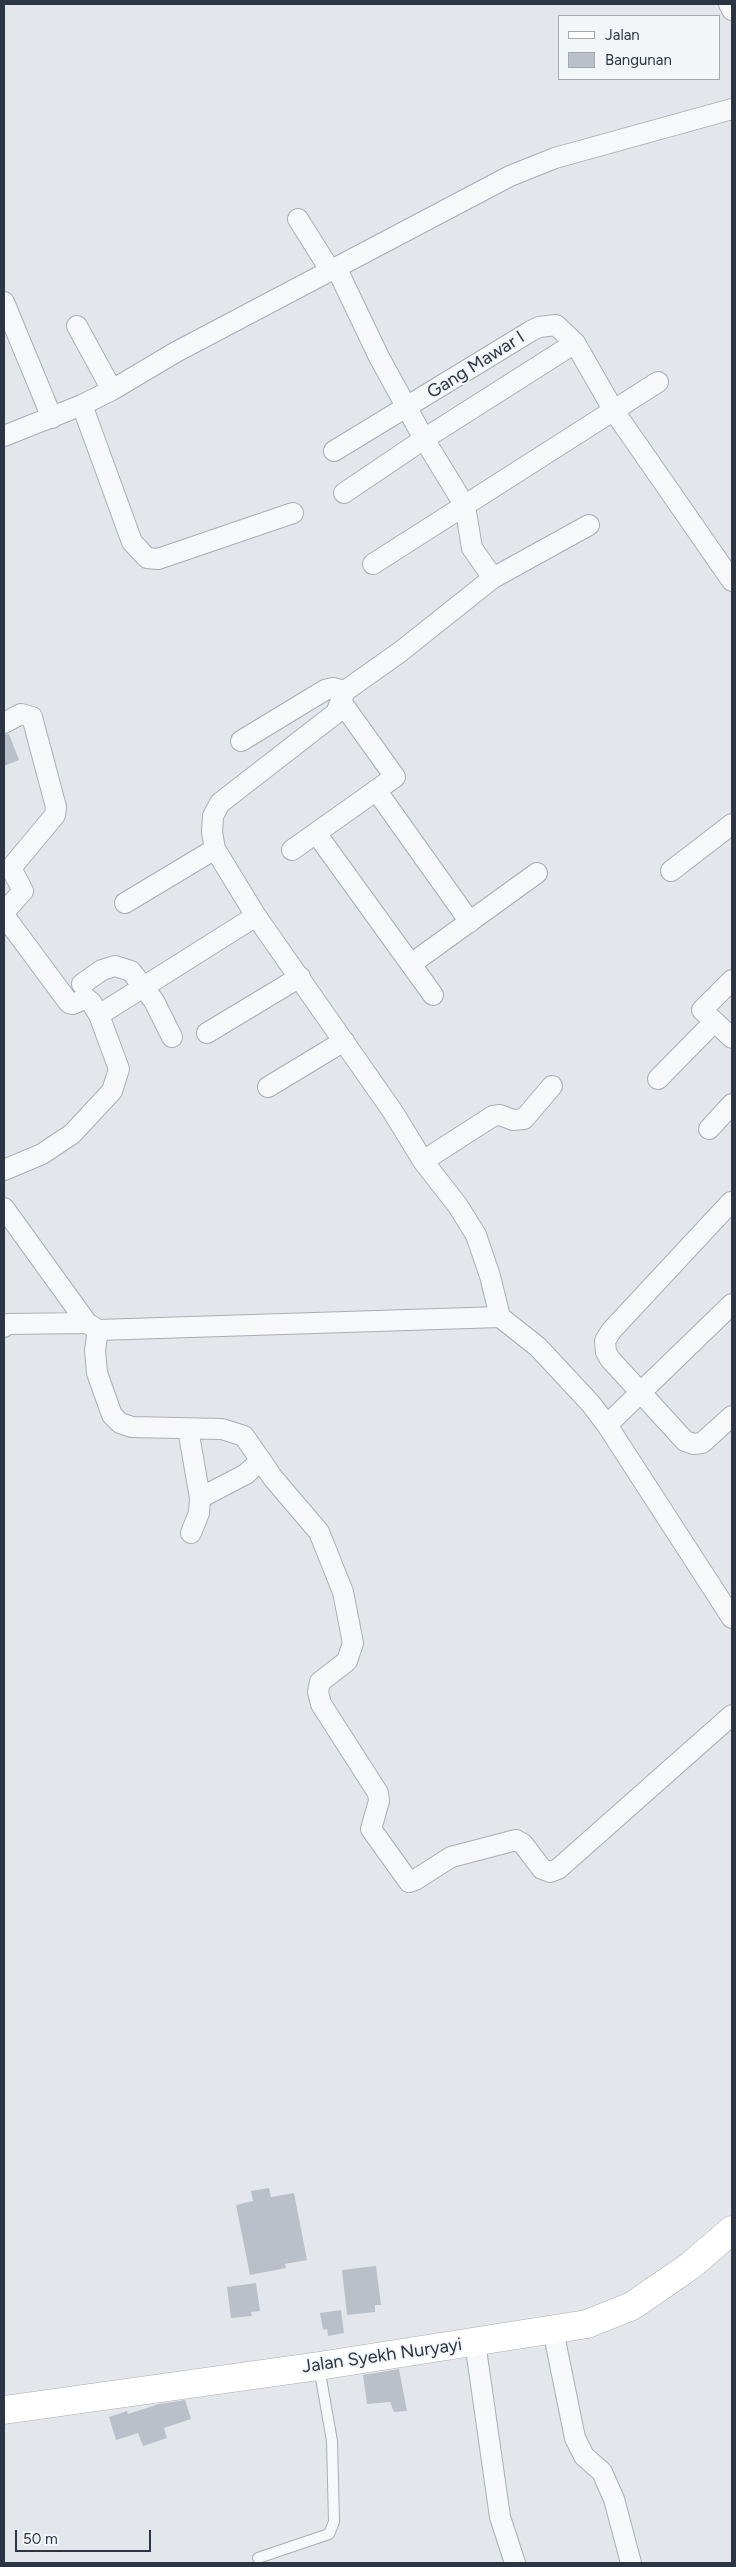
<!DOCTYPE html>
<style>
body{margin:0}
#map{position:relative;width:736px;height:2567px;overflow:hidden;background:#e3e7eb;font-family:Figtree,sans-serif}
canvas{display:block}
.frame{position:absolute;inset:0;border:5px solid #2b3544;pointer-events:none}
.legend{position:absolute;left:558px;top:15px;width:162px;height:65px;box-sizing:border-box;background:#f3f6f8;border:1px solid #a3a9b0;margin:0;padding:6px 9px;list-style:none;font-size:15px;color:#2b3544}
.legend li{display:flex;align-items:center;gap:10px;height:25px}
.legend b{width:25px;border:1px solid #a3a9b0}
.scale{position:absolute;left:15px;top:2530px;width:136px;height:22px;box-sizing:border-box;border:2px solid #2b3544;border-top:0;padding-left:6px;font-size:15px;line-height:18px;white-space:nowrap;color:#2b3544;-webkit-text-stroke:4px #f3f6f8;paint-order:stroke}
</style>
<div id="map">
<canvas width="736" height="2567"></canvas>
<div class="frame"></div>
<ul class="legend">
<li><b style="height:6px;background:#fff"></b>Jalan</li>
<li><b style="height:14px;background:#bac0c9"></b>Bangunan</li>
</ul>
<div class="scale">50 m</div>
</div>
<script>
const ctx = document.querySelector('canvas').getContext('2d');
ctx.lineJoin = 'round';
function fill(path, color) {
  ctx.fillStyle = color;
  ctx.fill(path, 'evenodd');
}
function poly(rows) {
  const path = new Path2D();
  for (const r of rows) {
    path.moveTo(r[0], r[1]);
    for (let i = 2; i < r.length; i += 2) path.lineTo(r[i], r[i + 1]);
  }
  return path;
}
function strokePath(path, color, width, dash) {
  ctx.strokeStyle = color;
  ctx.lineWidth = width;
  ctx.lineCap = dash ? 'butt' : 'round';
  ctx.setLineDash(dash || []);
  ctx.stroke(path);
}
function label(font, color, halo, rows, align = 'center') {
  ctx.font = font + ' Figtree,sans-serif';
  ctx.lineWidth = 4;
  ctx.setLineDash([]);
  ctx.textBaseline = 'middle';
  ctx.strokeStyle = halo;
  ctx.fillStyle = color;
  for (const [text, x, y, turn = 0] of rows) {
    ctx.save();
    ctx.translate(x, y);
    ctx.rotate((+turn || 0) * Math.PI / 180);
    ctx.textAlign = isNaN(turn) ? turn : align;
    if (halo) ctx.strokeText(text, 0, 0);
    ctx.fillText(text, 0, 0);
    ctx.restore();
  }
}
fill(poly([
 [9,734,19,760,4,766,4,735],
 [269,2188,271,2197,294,2193,307,2260,285,2264,286,2268,250,2275,236,2205,253,2201,251,2191],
 [376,2266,381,2305,375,2305,375,2312,347,2315,342,2270],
 [256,2283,260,2311,251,2312,252,2316,231,2318,227,2287],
 [341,2310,344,2333,328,2336,327,2329,323,2330,320,2313],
 [399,2369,407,2411,394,2412,390,2402,367,2404,363,2375],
 [185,2400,191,2419,164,2428,167,2438,143,2446,138,2433,116,2440,109,2417,127,2411,128,2414,159,2404]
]), '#bac0c9');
const lane = poly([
 [258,2558,329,2534,334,2522,332,2441,319,2367]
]);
const street = poly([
 [729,4,732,10],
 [298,219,330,270],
 [336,267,379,357,424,439,465,506,472,548,493,578,400,652,345,691,336,713,220,803,213,816,212,832,215,849,256,916,393,1112,423,1161,458,1206,476,1235,490,1276,500,1317],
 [4,302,52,418],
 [77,326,112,390],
 [82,405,132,542,147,558,158,559,293,513],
 [4,436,82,405,112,390,176,352,510,176,555,158,732,109],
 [334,451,531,331,539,327,556,325,575,343,614,411,732,581],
 [344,493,424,439,575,343],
 [373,564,658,382],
 [493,578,589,525],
 [4,723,21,714,32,717,56,807,55,815,11,868,23,891,6,910,6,918,69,1003,73,1004,86,998,91,1002,99,1015,119,1069,112,1091,72,1134,42,1154,4,1170],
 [241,741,325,690,333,688,345,691],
 [376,790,470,922],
 [316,833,433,995],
 [292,850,395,777,342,703],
 [671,871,732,824],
 [125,903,215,849],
 [411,964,537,873],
 [732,980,702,1010,732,1038],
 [82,984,102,970,115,966,131,971,154,1001,172,1037],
 [99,1015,256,916],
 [207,1033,300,977],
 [658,1079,714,1022],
 [268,1087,344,1041],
 [709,1129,732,1104],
 [423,1161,493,1116,500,1115,513,1120,524,1119,552,1086],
 [731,1202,611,1331,605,1341,606,1352,610,1359,685,1441,694,1444,702,1443,732,1416],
 [4,1208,87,1323,98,1330,500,1317,538,1347,591,1404,607,1425,732,1618],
 [4,1327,7,1324,87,1323],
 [98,1330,95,1350,97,1373,112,1415,120,1423,132,1427,222,1429,244,1436,273,1478,319,1532,343,1592,353,1643,347,1661,320,1682,318,1692,321,1704,378,1793,379,1801,371,1829,409,1882,415,1880,451,1857,516,1840,523,1844,542,1869,550,1872,558,1869,732,1715],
 [607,1425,732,1304],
 [188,1429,200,1498,199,1513,191,1533],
 [200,1498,246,1474,261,1460],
 [553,2330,575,2438,584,2456,602,2472,614,2499,631,2563],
 [475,2342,500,2517,515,2563]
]);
const secondary = poly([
 [4,2410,319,2366,587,2324,632,2306,690,2266,732,2230]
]);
strokePath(lane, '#a8aeb6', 12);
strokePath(street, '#a8aeb6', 22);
strokePath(secondary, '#a8aeb6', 29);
strokePath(lane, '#f6f8f9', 10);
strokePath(street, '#f6f8f9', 20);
strokePath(secondary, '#fff', 28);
label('18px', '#2b3544', '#f3f6f8', [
 ["Gang Mawar I",476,365,-32],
 ["Jalan Syekh Nuryayi",382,2356,-8]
]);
</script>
